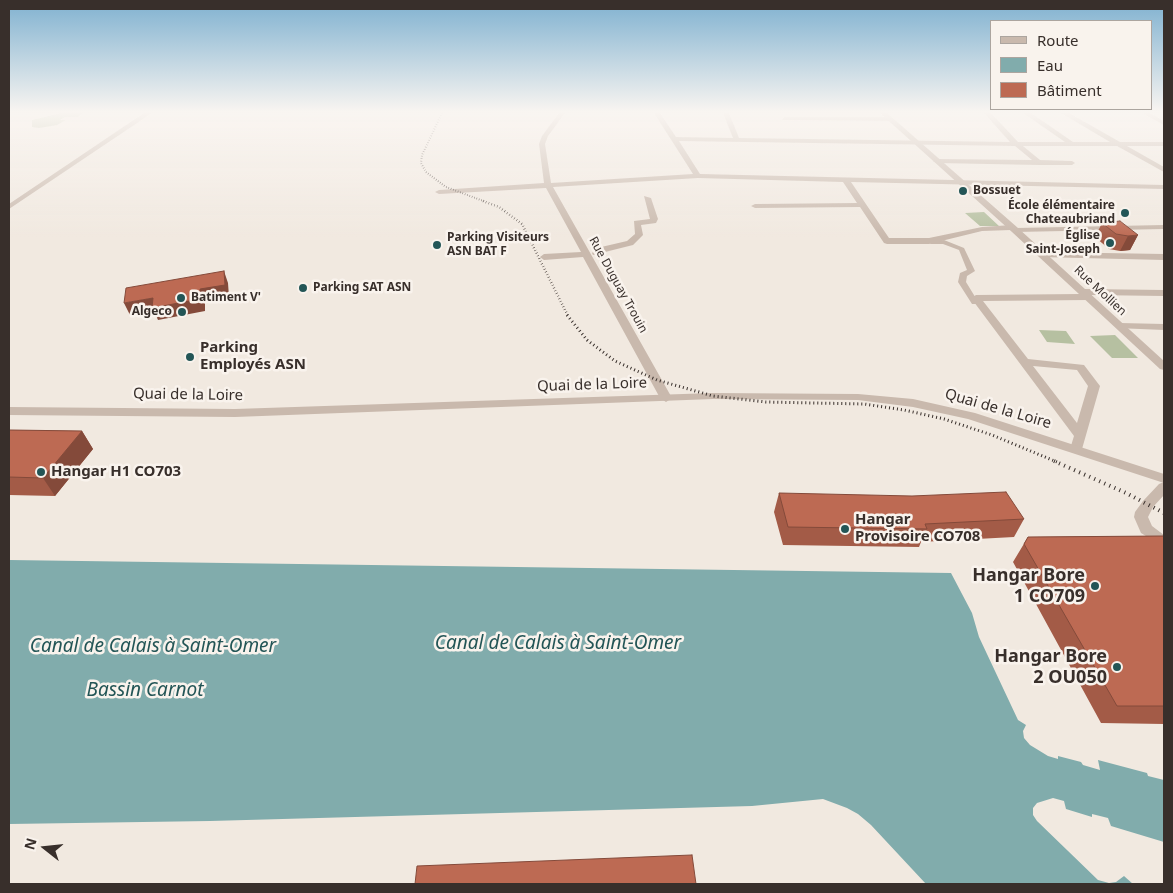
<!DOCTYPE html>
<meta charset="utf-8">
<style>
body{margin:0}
#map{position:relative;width:1173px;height:893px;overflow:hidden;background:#f1e9e0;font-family:"Noto Sans",sans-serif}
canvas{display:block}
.frame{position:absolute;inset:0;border:10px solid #382f2b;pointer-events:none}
.legend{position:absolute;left:990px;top:20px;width:162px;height:90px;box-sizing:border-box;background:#f9f3ed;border:1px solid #aca59f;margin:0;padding:6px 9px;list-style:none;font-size:15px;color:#382f2b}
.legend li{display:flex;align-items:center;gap:10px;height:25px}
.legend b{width:25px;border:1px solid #aca59f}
.north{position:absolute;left:20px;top:823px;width:50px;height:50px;-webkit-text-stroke:4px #f9f3ed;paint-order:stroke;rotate:286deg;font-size:14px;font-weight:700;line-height:20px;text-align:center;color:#382f2b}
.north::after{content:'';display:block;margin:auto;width:18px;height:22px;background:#382f2b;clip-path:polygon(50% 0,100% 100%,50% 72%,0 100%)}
</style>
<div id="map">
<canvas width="1173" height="893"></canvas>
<div class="frame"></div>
<ul class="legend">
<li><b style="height:6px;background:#c9b9ad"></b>Route</li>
<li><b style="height:14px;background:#81acac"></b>Eau</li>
<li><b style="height:14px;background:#bd6a53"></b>Bâtiment</li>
</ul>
<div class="north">N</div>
</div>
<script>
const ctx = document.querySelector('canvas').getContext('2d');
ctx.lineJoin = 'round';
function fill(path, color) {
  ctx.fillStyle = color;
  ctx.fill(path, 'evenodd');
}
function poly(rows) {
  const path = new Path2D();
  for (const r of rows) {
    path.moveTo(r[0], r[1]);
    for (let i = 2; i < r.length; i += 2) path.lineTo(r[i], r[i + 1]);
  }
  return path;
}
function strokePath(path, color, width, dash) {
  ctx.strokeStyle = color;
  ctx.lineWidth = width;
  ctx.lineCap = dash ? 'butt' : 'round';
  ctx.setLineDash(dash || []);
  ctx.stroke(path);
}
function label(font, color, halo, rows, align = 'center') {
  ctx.font = font + ' "Noto Sans",sans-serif';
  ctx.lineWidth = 5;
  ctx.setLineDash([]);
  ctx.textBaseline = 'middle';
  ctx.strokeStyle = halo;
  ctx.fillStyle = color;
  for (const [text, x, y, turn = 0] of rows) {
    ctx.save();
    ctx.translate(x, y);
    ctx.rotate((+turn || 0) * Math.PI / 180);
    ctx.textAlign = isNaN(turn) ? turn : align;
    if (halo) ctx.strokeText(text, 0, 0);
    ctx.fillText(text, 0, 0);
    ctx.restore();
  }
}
fill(poly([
 [61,113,83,113,78,117,65,117,60,120,66,120,57,125,39,128,32,127,32,120],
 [984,212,999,226,980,226,965,213],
 [1039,330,1066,331,1075,344,1047,342],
 [1115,335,1138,358,1112,358,1090,336]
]), '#b6c0a1');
fill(poly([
 [9,560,951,573,972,613,979,637,1018,720,1026,725,1023,731,1024,738,1030,745,1048,756,1058,759,1058,756,1081,762,1083,765,1100,770,1098,760,1147,773,1148,776,1164,780,1164,842,1111,826,1108,818,1092,814,1092,817,1066,809,1064,801,1053,798,1037,803,1033,808,1033,815,1037,821,1098,880,1109,883,1116,882,1124,876,1133,884,926,884,871,825,858,814,847,808,823,799,752,806,645,809,210,821,9,824]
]), '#81acac');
fill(poly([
 [929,239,934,241,944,240,964,248,975,271,967,276,966,282,977,300,982,300,982,304,972,304,958,282,960,273,967,270,959,250,943,244,931,244,926,241,929,239]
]), '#c9b9ad');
fill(poly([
 [559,113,565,113,548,136,545,144,551,183,693,174,654,113,660,113,676,137,733,138,723,113,729,113,739,138,1010,142,984,113,991,113,1018,142,1065,142,1023,113,1031,113,1073,142,1110,142,1061,113,1069,113,1120,142,1164,142,1164,146,1127,146,1164,167,1164,172,1117,146,1023,146,1040,160,1072,161,1075,163,1072,165,1039,165,936,163,933,161,936,159,1032,160,1015,146,679,141,700,174,1164,185,1164,189,851,182,889,238,929,238,982,227,1012,225,1016,228,1164,225,1164,229,1015,232,1011,230,982,231,929,244,887,244,884,243,860,207,755,208,751,206,755,204,857,203,843,182,698,178,553,187,672,398,666,402,660,398,583,257,544,260,540,257,544,254,581,252,546,188,439,194,435,192,439,190,544,183,539,144,542,136,559,113],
 [1142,113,1150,113,1164,121,1164,125,1142,113],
 [784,117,890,117,893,119,890,121,782,120,784,117],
 [644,196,651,198,658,219,656,223,641,225,643,235,633,245,593,255,592,253,597,248,627,241,635,234,634,221,650,219,644,196],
 [1043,252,1164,254,1164,260,1040,257,1040,253,1043,252],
 [1083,289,1164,290,1164,296,1091,295,1093,297,1088,300,983,301,1028,359,1084,365,1100,386,1082,449,1076,453,1070,449,1074,436,971,298,976,295,1080,294,1078,292,1083,289],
 [1033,366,1077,370,1088,386,1077,423,1033,366],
 [1120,323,1164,324,1164,330,1116,328,1116,324,1120,323],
 [1164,482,1164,495,1153,507,1148,517,1152,526,1164,535,1164,547,1141,533,1134,517,1135,512,1143,501,1159,484,1164,482]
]), '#c9b9ad');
fill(poly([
 [144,113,152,113,9,209,9,204,144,113],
 [880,113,887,113,1018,228,1164,361,1164,370,1160,369,1012,232,880,113],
 [713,393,858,394,913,399,975,413,1164,474,1164,483,968,419,913,407,858,400,713,399,235,417,9,415,9,407,235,409,713,393]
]), '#c9b9ad');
strokePath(poly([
 [442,113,422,155,421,163,426,172,446,187,486,202]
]), '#382f2b', 2, [0.5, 2]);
strokePath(poly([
 [483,201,499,207,522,224,568,316]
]), '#382f2b', 2.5, [0.5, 2.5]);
strokePath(poly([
 [567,315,587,340,615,361,657,380,713,396,766,402,864,404,904,410,944,419,992,435,1057,462]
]), '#382f2b', 3, [1, 3]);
strokePath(poly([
 [1054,461,1126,493,1164,513]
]), '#382f2b', 4, [1, 4.5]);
fill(poly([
 [1102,223,1138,235,1130,250,1120,251,1109,249,1095,237],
 [9,430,82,431,93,449,55,496,9,495],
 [779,493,1024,519,1014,537,921,542,919,547,783,545,774,512],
 [1164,536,1164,724,1101,723,1013,562,1028,537]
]), '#a35b47');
fill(poly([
 [1138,235,1130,250,1120,251,1128,236],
 [224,271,228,283,229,297,205,301,205,311,158,320,154,311,130,315,124,303,200,289],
 [82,431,93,449,55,496,43,478]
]), '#844a3a');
const building = poly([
 [1120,221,1138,235,1128,236,1116,234,1102,223,1120,221],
 [224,271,225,285,200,289,200,299,152,308,153,298,124,303,126,288,224,271],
 [9,430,82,431,43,478,9,477,9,430],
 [1006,492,1024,519,925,524,927,529,788,527,779,493,912,496,1006,492],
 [1164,536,1164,706,1117,706,1024,544,1028,537,1164,536],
 [692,855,696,884,415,884,417,866,692,855]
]);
fill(building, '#bd6a53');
strokePath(building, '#844a3a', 1);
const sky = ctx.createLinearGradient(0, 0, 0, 238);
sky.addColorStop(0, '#7fb1d0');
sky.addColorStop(0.47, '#f9f5f1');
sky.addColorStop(1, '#f9f5f100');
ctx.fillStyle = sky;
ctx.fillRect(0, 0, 1173, 238);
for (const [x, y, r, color] of [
 [963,191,5,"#235556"],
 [1125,213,5,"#235556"],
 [1110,243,5,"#235556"],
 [437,245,5,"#235556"],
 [303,288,5,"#235556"],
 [181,298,5,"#235556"],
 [182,312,5,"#235556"],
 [190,357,5,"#235556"],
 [41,472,5,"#235556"],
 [845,529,5,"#235556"],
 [1095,586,5,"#235556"],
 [1117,667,5,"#235556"]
]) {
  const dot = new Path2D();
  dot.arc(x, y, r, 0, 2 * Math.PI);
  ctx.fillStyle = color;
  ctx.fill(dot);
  strokePath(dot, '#f9f3ed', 2);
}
label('bold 12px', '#382f2b', '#f9f3ed', [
 ["Bossuet",973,191],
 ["École élémentaire",1115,206,"right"],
 ["Chateaubriand",1115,220,"right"],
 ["Église",1100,236,"right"],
 ["Saint-Joseph",1100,250,"right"],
 ["Parking Visiteurs",447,238],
 ["ASN BAT F",447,252],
 ["Parking SAT ASN",313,288],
 ["Batiment V'",191,298],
 ["Algeco",172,312,"right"]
], 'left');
label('12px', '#382f2b', '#f9f3ed', [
 ["Rue Duguay Trouin",618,285,61],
 ["Rue Mollien",1100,291,43]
]);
label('bold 15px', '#382f2b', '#f9f3ed', [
 ["Parking",200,348],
 ["Employés ASN",200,365],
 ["Hangar H1 CO703",51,472],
 ["Hangar",855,520],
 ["Provisoire CO708",855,537]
], 'left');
label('15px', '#382f2b', '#f9f3ed', [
 ["Quai de la Loire",592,385,-2],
 ["Quai de la Loire",188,395,1],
 ["Quai de la Loire",998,409,16]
]);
label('bold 18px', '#382f2b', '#f9f3ed', [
 ["Hangar Bore",1085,576],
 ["1 CO709",1085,597],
 ["Hangar Bore",1107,657],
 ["2 OU050",1107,678]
], 'right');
label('italic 19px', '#235556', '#f9f3ed', [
 ["Canal de Calais à Saint-Omer",558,644],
 ["Canal de Calais à Saint-Omer",153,647],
 ["Bassin Carnot",145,691]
]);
</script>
